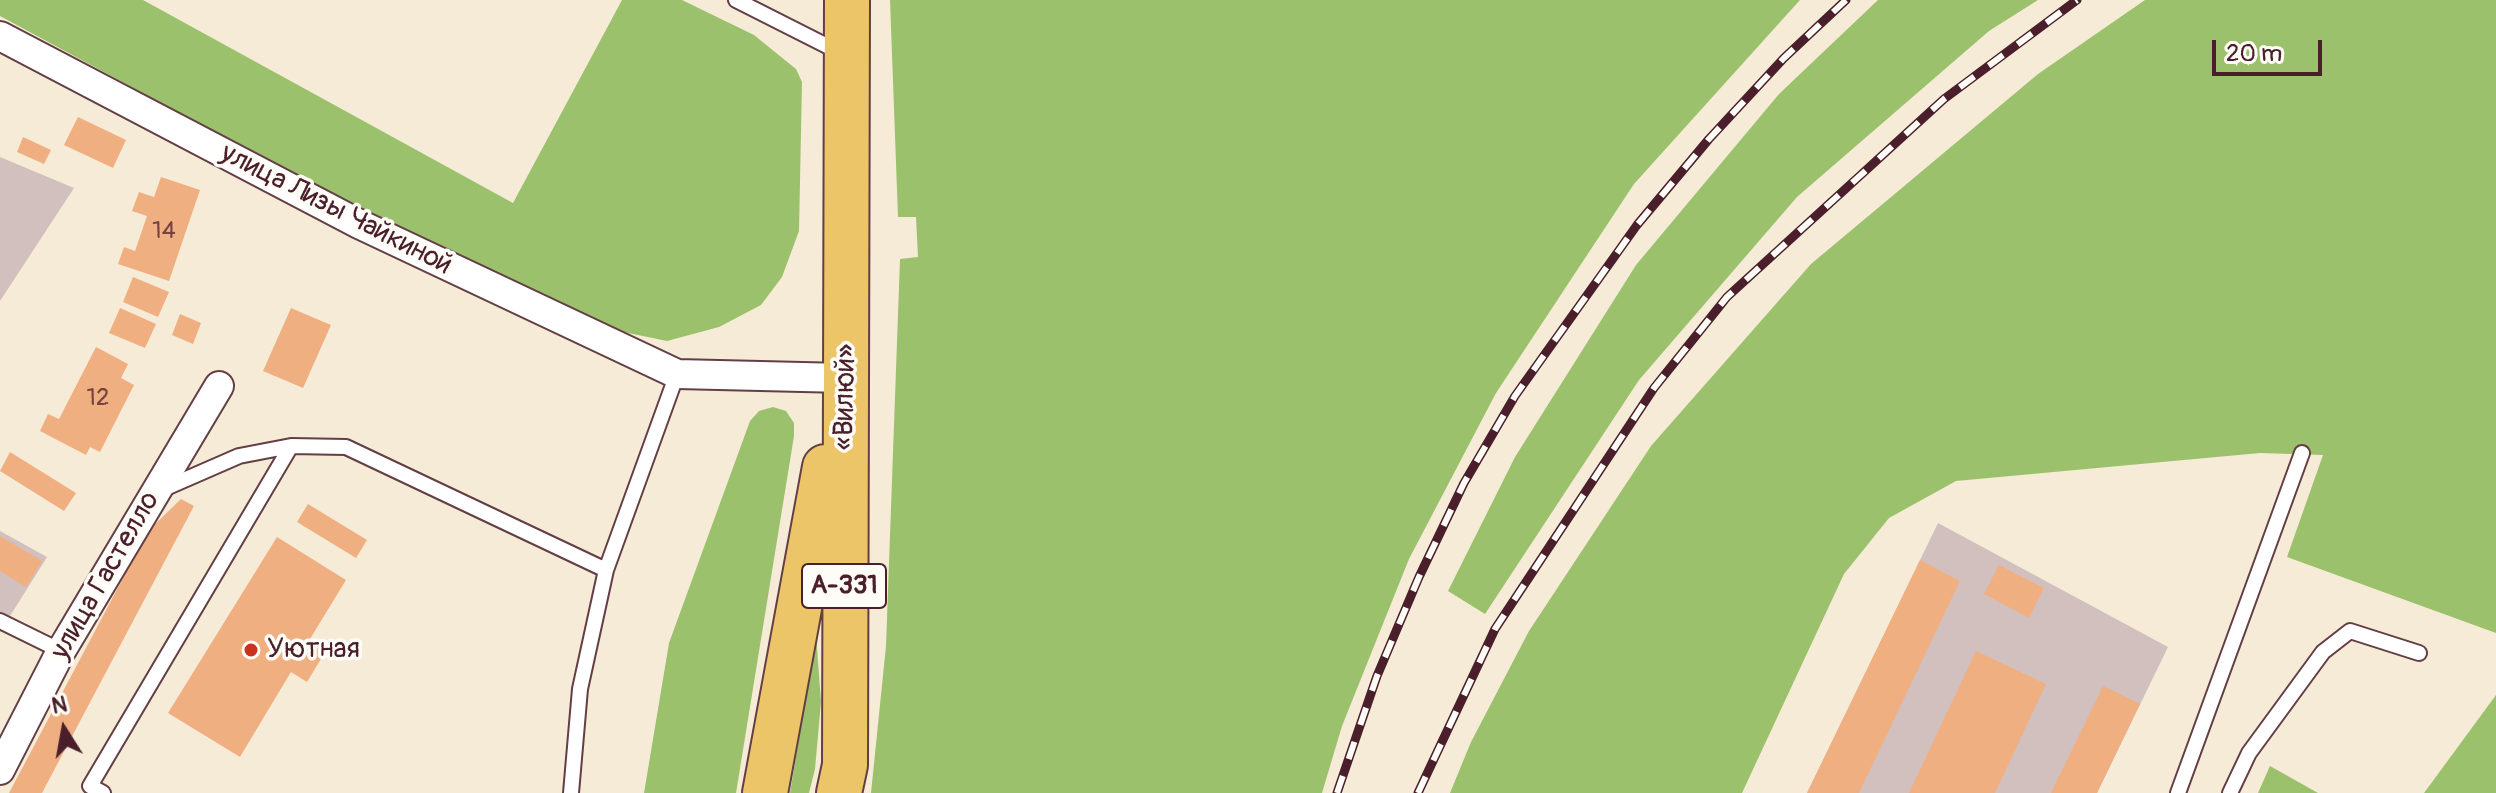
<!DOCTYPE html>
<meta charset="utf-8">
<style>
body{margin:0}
#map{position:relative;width:2496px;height:793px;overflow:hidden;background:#f6ebd7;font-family:Pangolin,sans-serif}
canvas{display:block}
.north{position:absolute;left:24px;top:689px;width:80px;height:80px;-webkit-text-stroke:6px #fdfcf7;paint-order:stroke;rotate:349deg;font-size:22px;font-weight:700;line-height:32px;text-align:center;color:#4a1f2b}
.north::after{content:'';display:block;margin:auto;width:28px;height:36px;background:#4a1f2b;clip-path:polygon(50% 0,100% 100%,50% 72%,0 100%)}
.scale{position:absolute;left:2212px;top:40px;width:110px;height:36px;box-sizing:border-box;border:4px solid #4a1f2b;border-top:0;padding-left:10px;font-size:24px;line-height:28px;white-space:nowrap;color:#4a1f2b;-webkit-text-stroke:6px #fdfcf7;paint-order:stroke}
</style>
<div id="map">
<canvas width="2496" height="793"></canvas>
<div class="north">N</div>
<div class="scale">20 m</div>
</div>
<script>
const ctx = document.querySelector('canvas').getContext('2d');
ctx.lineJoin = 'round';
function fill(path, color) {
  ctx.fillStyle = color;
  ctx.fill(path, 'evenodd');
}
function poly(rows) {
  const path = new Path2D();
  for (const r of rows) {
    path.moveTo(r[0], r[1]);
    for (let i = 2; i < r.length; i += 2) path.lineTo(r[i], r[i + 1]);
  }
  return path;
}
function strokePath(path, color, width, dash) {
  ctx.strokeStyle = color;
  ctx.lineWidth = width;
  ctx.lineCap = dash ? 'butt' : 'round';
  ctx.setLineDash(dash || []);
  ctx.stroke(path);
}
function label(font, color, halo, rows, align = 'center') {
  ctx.font = font + ' Pangolin,sans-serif';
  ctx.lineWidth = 7;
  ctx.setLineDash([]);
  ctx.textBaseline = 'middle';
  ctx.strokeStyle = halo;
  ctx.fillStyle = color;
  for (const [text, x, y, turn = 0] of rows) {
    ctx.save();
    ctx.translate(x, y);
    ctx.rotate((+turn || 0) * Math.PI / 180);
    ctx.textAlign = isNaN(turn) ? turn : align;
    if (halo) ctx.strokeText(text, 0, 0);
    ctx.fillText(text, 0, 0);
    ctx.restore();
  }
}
fill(poly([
 [0,157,74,188,0,301],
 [1938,523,2168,647,2097,793,1807,793],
 [0,531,47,557,0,632]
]), '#d1c0bd');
fill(poly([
 [0,0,143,0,513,203,622,0,682,0,754,35,796,69,802,82,799,231,782,277,761,305,719,327,667,341,604,328,360,210,0,16],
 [890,0,1800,0,1634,184,1496,393,1409,559,1342,726,1322,793,871,793,886,646,900,259,918,257,916,217,898,217],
 [1878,0,2038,0,1989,31,1797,197,1639,380,1485,614,1448,591,1515,457,1636,265,1779,94],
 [2145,0,2496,0,2496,633,2287,557,2323,455,2260,453,1956,481,1889,518,1844,574,1742,793,1450,793,1471,742,1529,631,1651,446,1811,264,2038,74],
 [773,407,786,411,794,423,794,436,736,793,644,793,669,643,750,421,759,411],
 [816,634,821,702,815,769,809,793,790,793],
 [2496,695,2496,793,2424,793],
 [2270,766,2318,793,2258,793]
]), '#9cc16c');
fill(poly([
 [78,117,126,140,113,168,64,145],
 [23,137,51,150,44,164,17,152],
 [161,177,200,190,169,281,118,264,124,247,135,251,147,216,132,211,139,192,154,197],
 [133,277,169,292,158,317,123,302],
 [120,308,156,324,145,348,109,333],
 [291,308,331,325,303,388,263,371],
 [180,314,201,323,193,344,172,335],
 [96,347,128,364,121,378,134,385,100,452,90,447,86,455,40,431,48,414,59,419],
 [10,452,76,493,64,511,0,471],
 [181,499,194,506,42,793,9,793,148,531],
 [308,504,367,540,356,558,297,522],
 [0,536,42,561,26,587,0,571],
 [277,537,346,580,310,639,327,649,307,682,291,672,240,757,168,713],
 [1920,560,1960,581,1859,793,1807,793],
 [1999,565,2044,588,2029,618,1984,594],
 [1976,651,2046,684,1995,793,1909,793],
 [2103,686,2140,704,2097,793,2051,793]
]), '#f0af81');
const lane = poly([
 [736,0,839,52],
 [161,490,239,456,291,446,346,447,606,570],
 [0,621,61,651],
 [103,793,90,786,291,446],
 [571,793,580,689,606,570,677,374],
 [2178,793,2302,453],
 [2230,793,2249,753,2323,652,2350,631,2419,653]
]);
const street = poly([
 [0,36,359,224,677,374,844,378],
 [0,770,61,651,219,386]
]);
const highway = poly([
 [765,793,825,467],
 [839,793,845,765,847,0]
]);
strokePath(lane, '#643e45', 18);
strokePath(street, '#643e45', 32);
strokePath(highway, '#643e45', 48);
strokePath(lane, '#fff', 14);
strokePath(street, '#fff', 28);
strokePath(highway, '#edc569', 44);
const rail = poly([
 [1337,793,1377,676,1419,577,1464,483,1515,396,1637,225,1709,139,1784,58,1846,0],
 [1418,793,1495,629,1654,388,1727,297,1944,99,2077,0]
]);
strokePath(rail, '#4a1f2b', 9);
strokePath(rail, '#fdfcf7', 6, [18]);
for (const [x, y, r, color] of [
 [251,650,8,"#c8321e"]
]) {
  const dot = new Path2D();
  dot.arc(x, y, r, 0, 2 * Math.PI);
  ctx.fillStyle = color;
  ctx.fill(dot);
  strokePath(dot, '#fdfcf7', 3);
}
label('24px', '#744340', null, [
 ["14",164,232],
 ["12",98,399]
]);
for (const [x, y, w] of [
 [844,586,84]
]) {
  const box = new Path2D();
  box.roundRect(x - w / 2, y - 22, w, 44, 6);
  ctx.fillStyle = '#fdfcf7';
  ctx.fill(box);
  strokePath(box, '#4a1f2b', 2);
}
label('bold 26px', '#4a1f2b', null, [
 ["А-331",844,586]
]);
label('28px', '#4a1f2b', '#fdfcf7', [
 ["улица Лизы Чайкиной",336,210,27],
 ["«Вилюй»",846,397,-89],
 ["улица Гастелло",106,576,-60]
]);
label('28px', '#4a1f2b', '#fdfcf7', [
 ["Уютная",267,650]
], 'left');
</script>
